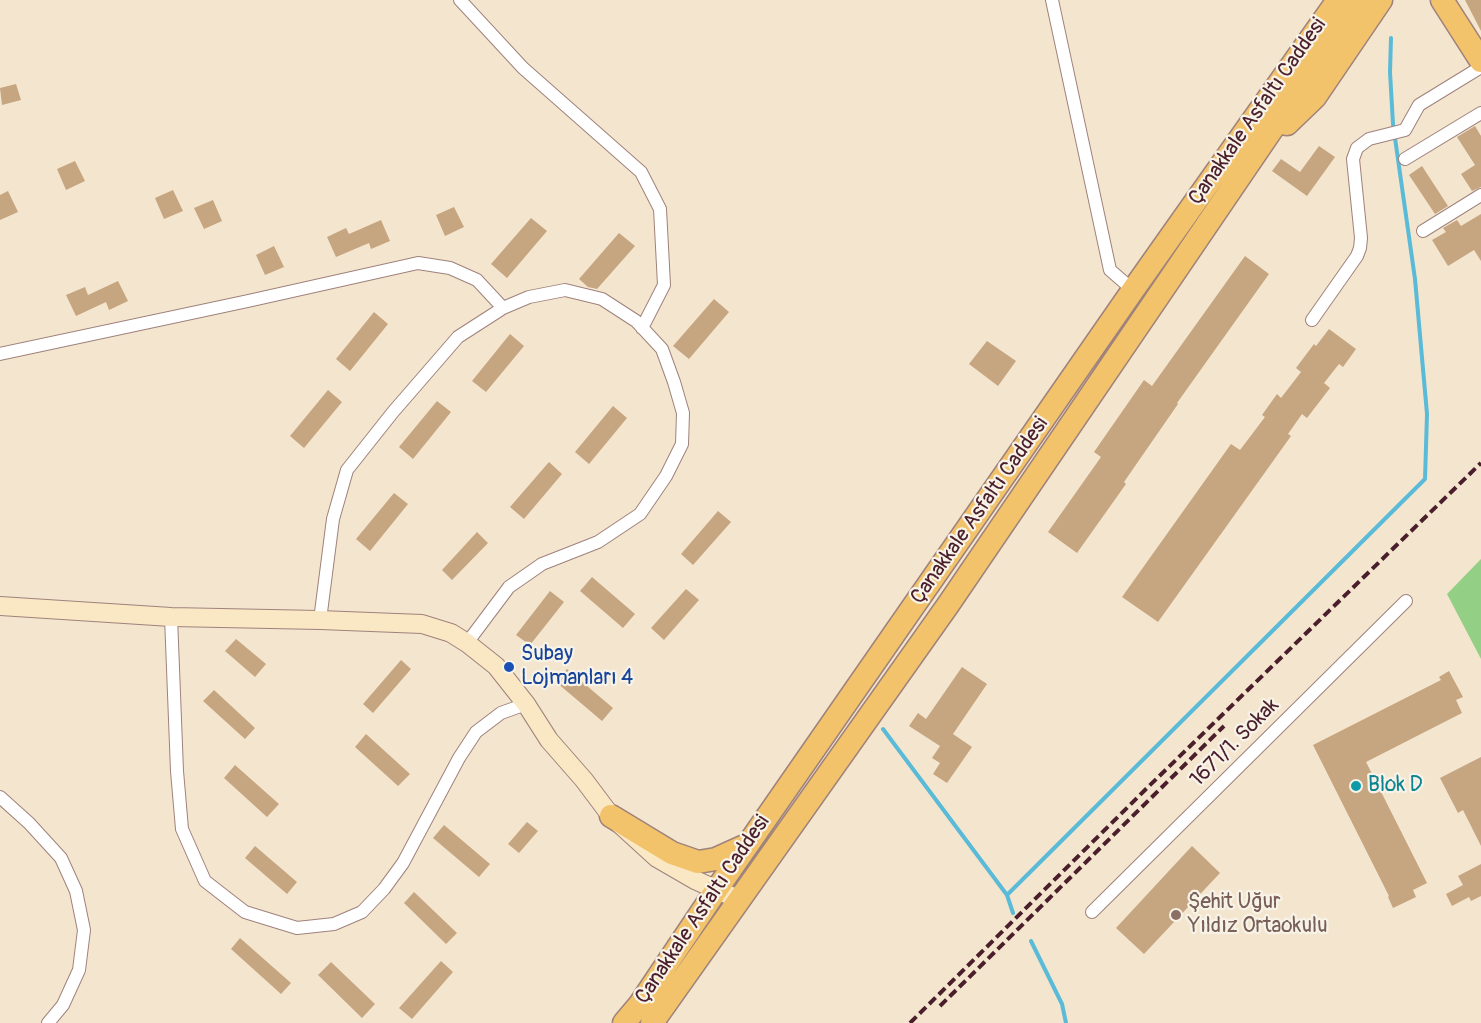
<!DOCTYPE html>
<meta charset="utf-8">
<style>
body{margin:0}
canvas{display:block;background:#f4e5ce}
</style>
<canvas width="1481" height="1023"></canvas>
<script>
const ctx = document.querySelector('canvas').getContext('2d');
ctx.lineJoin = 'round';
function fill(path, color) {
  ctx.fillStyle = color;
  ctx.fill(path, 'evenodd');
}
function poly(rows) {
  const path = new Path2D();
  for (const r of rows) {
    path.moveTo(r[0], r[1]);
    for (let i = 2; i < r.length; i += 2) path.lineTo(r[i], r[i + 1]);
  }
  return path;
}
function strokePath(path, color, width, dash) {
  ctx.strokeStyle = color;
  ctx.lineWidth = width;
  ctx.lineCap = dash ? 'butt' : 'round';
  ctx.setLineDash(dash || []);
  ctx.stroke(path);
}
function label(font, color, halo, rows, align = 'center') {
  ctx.font = font + ' Pangolin,sans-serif';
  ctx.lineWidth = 4.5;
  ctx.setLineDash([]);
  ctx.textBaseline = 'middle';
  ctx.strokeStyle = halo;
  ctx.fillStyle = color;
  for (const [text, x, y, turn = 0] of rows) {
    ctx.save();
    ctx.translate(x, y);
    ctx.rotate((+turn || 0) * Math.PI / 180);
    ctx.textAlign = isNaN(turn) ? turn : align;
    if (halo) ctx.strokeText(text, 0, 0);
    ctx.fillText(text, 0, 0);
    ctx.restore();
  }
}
fill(poly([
 [1481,559,1481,659,1447,594]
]), '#93d085');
strokePath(poly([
 [883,729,1007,895],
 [1013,913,1007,895,1425,479,1427,414,1415,279,1393,124,1390,72,1391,38],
 [1031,941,1062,1004,1066,1023]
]), '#5abbd8', 4);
fill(poly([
 [1465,0,1481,0,1481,31],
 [16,84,21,100,2,105,0,88],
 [1475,126,1481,136,1481,187,1472,191,1461,174,1475,165,1457,137],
 [1319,146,1335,157,1307,196,1272,171,1281,159,1300,172],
 [75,161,85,181,66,190,57,169],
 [1422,166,1448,206,1435,214,1409,175],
 [173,190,183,211,164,219,155,198],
 [8,191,18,212,0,220,0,195],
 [213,200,222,221,204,229,194,208],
 [454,207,464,227,445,236,436,215],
 [1481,214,1481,261,1474,250,1448,266,1432,240,1446,232,1443,228,1457,220,1461,226],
 [531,218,547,231,507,278,491,264],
 [381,220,390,241,371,249,369,243,336,257,327,237,346,228,349,234],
 [619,233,635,246,597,289,588,287,579,279],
 [274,246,284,267,265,275,256,255],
 [1245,256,1269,274,1177,403,1178,404,1124,482,1126,484,1077,553,1048,532,1101,457,1094,452,1144,380,1152,386],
 [118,281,128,301,109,310,106,302,76,316,66,295,85,287,88,295],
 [714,299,729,312,689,359,673,346],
 [374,312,388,324,350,371,336,359],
 [1329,329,1356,349,1343,367,1339,364,1324,383,1330,388,1307,418,1302,414,1288,434,1291,436,1158,622,1122,597,1231,444,1240,450,1265,417,1262,415,1277,394,1281,398,1301,372,1296,368,1314,344,1316,346],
 [510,334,524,346,486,392,472,381],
 [987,341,1016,361,998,386,969,364],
 [328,390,342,402,304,448,290,436],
 [437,401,451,412,413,459,399,447],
 [613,406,627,418,589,464,575,452],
 [549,462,562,474,524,519,510,507],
 [394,493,408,504,370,551,356,539],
 [718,511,731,522,693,565,681,554],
 [477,532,488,543,452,580,442,570],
 [592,577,635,614,623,628,580,591],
 [686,589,699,600,664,640,651,628],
 [550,591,564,602,530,645,516,635],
 [236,639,266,664,255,677,225,651],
 [401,660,411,669,373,713,363,704],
 [962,667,987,684,953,734,972,747,947,783,933,774,940,763,932,758,940,746,909,726,918,713,926,719],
 [567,669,613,708,602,721,556,682],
 [1449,671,1463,697,1456,700,1462,713,1366,762,1427,883,1413,890,1416,897,1393,908,1388,897,1389,896,1313,745,1441,680,1439,677],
 [214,690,255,728,245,739,203,701],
 [366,734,410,774,398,786,355,747],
 [1481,757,1481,846,1463,810,1458,813,1440,778],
 [235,765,279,804,267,817,224,778],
 [527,822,538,831,519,853,508,844],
 [444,825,490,864,479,877,433,838],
 [255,846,297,882,287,894,245,858],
 [1192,846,1220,873,1144,954,1116,928],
 [1481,864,1481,896,1471,901,1469,897,1452,906,1446,894,1463,885,1458,876],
 [414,892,457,933,446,944,404,903],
 [240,938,291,983,281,994,231,949],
 [441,961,453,972,412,1019,399,1008],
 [331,962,375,1004,362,1018,318,975]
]), '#c6a581');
const street = poly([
 [460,0,523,68,641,172,660,209,664,285,642,328],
 [1052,0,1110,270,1133,290],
 [1405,159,1481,113],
 [1423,231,1481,195],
 [1312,320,1357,256,1360,248,1361,238,1353,159,1357,148,1369,139,1405,130,1419,105,1481,67],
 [0,354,248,301,418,263,450,268,477,280,503,308],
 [171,617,177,771,182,829,205,881,245,912,297,928,334,924,362,912,384,889,403,863,459,758,476,732,501,713,526,704],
 [320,620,333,519,347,470,393,412,458,337,503,308,529,297,565,290,602,299,636,321,662,349,674,382,683,413,682,444,666,476,640,514,598,542,542,564,509,587,467,643],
 [0,797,29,823,61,858,76,891,84,930,79,970,63,1005,48,1023],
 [1092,912,1406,601]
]);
const secondary = poly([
 [0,606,171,617,320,620,422,624,451,633,467,643,496,666,526,704,549,740,584,780,611,816,657,858,695,880,740,900]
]);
const highway = poly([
 [1442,0,1481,61],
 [1287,124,1315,97,1381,0],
 [611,816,672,853,698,862,716,859,747,845],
 [624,1023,640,1004,717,889,1133,290,1338,0],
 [652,1023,948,605,1360,0]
]);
strokePath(street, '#9f827c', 14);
strokePath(secondary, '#9f827c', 20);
strokePath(highway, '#9f827c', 25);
strokePath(street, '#fff', 12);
strokePath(secondary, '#fae7c3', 18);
strokePath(highway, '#f2c36a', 22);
strokePath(poly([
 [940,1006,1224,726],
 [910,1023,1145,790,1481,463]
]), '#4a1f2b', 4, [9, 4.5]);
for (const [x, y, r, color] of [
 [509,667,6,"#1a4fb4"],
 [1356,786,6,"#0f9aa8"],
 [1176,915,6,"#8d6e63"]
]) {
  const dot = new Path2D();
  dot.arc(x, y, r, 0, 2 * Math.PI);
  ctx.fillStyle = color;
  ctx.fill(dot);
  strokePath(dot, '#f7f3e8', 2);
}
label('21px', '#4a1f2b', '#f7f3e8', [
 ["Çanakkale Asfaltı Caddesi",1258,112,-55],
 ["Çanakkale Asfaltı Caddesi",980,511,-55],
 ["1671/1. Sokak",1235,743,-45],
 ["Çanakkale Asfaltı Caddesi",703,910,-56]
]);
label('21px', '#164399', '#f7f3e8', [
 ["Subay",521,655],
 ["Lojmanları 4",521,679]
], 'left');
label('21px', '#0d838f', '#f7f3e8', [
 ["Blok D",1368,786]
], 'left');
label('21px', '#785e54', '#f7f3e8', [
 ["Şehit Uğur",1188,903],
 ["Yıldız Ortaokulu",1188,927]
], 'left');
</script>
